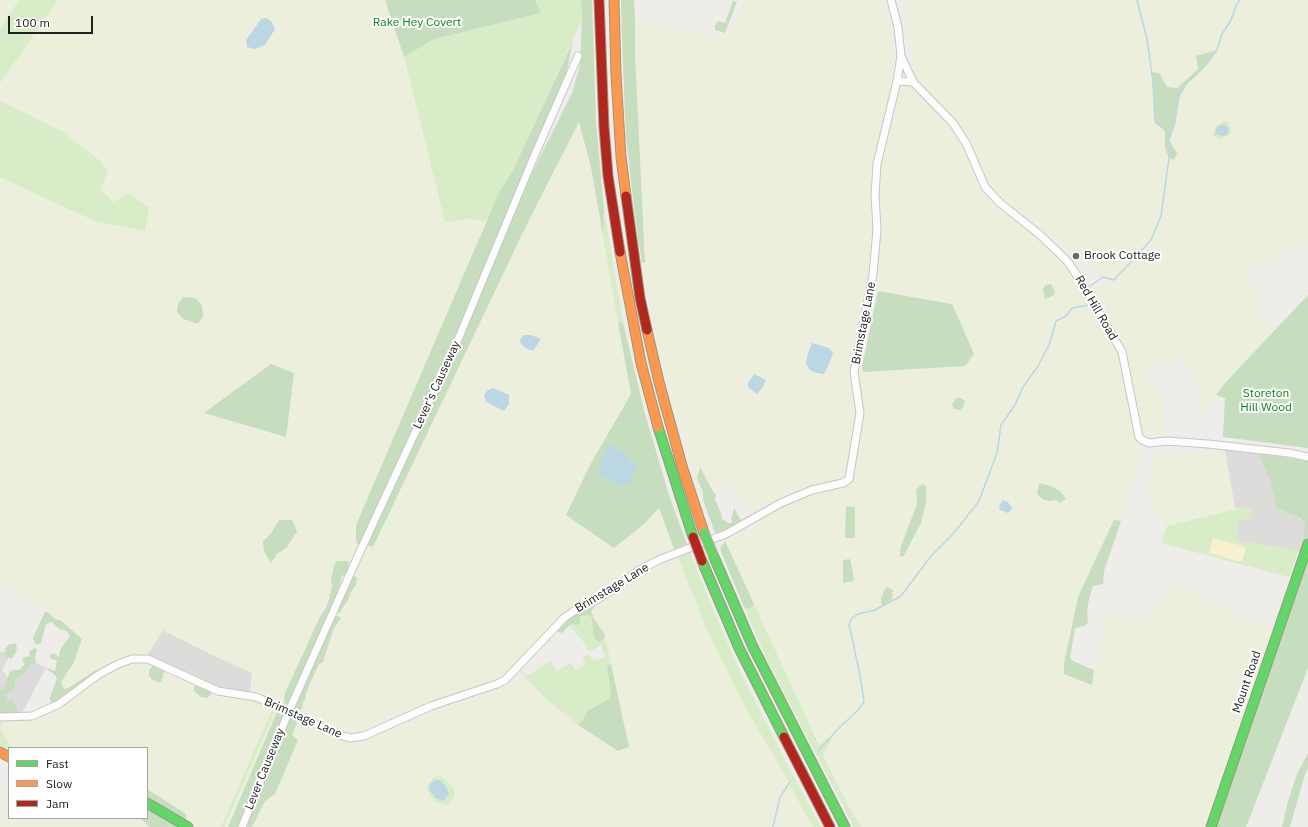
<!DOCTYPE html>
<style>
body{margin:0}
#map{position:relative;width:1308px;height:827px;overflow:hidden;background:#eeede9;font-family:"IBM Plex Sans",sans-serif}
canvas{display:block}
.legend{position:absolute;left:8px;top:747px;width:140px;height:72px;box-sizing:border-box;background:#fff;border:1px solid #a6a6a6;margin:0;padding:5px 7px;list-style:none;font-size:12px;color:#202020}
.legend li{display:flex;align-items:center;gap:8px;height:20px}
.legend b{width:20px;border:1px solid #a6a6a6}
.scale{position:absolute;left:8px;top:16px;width:85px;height:18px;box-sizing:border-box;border:2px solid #202020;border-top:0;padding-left:5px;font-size:12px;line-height:14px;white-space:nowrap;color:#202020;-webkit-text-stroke:3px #fff;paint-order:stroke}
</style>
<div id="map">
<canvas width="1308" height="827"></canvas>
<ul class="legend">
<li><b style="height:5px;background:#63d668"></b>Fast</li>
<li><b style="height:5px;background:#ff974d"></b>Slow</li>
<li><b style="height:5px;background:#b3261e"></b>Jam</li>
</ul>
<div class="scale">100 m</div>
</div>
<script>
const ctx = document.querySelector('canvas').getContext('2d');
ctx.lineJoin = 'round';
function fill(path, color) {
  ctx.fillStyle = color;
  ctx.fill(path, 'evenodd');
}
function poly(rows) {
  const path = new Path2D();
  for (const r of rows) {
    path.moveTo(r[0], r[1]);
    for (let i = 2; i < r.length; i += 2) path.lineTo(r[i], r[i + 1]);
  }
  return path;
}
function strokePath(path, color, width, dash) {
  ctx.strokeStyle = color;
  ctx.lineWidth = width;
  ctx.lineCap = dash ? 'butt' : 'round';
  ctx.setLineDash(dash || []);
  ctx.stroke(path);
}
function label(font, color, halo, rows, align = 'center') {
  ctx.font = font + ' "IBM Plex Sans",sans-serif';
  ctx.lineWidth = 4;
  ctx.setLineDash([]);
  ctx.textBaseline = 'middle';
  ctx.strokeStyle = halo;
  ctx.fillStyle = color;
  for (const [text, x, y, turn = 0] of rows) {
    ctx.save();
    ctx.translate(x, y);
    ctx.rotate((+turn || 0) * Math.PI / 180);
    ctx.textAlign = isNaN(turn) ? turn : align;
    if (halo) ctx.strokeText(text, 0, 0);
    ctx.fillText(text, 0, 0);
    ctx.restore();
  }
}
fill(poly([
 [1225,450,1262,454,1260,456,1270,480,1293,515,1304,522,1305,527,1302,543,1306,545,1302,553,1294,550,1238,541,1237,521,1249,519,1246,507,1235,509],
 [162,630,202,650,252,673,250,694,221,690,147,656],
 [0,651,10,655,2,670,10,680,32,661,46,668,20,717,0,717]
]), '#dddcda');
fill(poly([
 [0,0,385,0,404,57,445,222,469,219,486,221,427,404,526,226,579,121,591,167,631,394,590,465,614,548,644,524,659,508,707,630,744,705,789,781,790,780,793,782,791,786,813,827,0,827,0,818,2,818,9,773,9,818,147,818,147,748,19,748,18,745,14,748,11,748,1,729,2,719,40,721,71,696,102,675,119,666,131,662,145,661,192,682,216,695,225,695,263,702,285,713,288,705,253,688,252,684,252,673,202,650,163,630,147,656,140,656,119,661,114,660,112,664,93,672,70,687,64,689,61,682,76,633,34,602,8,589,0,586],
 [279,520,286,548,277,554,263,542],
 [598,600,595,608,591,612,594,619,604,633,629,747,617,751,578,725,544,697,520,673,510,683,494,691,403,724,373,737,369,741,366,746,336,737,290,716,289,711,300,710,330,726,348,733,360,732,378,723,429,703,496,680,509,672,542,635,564,618],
 [743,0,883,0,891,31,894,53,894,74,871,170,870,191,872,222,871,246,865,292,859,316,851,357,855,417,847,469,844,478,840,481,809,488,753,514,730,480,712,490,703,474,703,500,698,488,655,336,642,263,644,263,637,107,635,21,719,38,731,32],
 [903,0,1308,0,1308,244,1299,245,1252,271,1241,279,1266,298,1255,309,1275,329,1224,384,1203,413,1196,383,1182,352,1169,366,1160,358,1144,372,1164,401,1164,437,1152,441,1145,438,1142,435,1123,346,1092,289,1114,280,1103,277,1094,270,1086,260,1053,238,995,193,985,178,970,146,914,79,908,64,913,59,908,16],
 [1216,50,1205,66,1186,84,1179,96,1175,122,1173,150,1165,148,1165,131,1155,122,1155,106,1151,72,1159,73,1167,88,1177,88,1198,69,1196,56],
 [901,84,907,86,939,113,954,132,971,164,977,188,1037,238,1066,267,1076,279,1118,352,1139,447,1138,458,1132,488,1121,521,1114,520,1078,597,1064,664,1092,685,1106,611,1141,620,1152,616,1173,585,1271,630,1206,827,861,827,849,807,823,756,830,737,819,745,725,541,786,505,814,492,845,486,852,481,858,447,863,410,858,377,862,367,863,372,965,366,952,304,878,291,878,275,883,221,878,193,880,174,883,157,895,115],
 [1225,450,1235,509,1167,526,1148,500,1154,463,1153,452,1176,453]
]), '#ecefdc');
fill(poly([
 [19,0,58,0,0,83,0,29],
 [535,0,581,0,582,19,513,170,486,221,469,219,445,222,404,57,434,39,541,13],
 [0,101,61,131,99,160,108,171,100,190,114,202,128,193,149,208,145,231,95,221,0,177],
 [1223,121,1228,121,1231,131,1230,134,1219,140,1213,135,1215,127],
 [604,209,623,322,618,323,605,247,603,236],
 [1246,507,1251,510,1253,517,1237,522,1238,541,1294,550,1298,551,1289,577,1161,543,1167,526],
 [690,552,707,595,736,663,786,762,821,827,813,827,790,786,793,782,790,780,789,782,744,705,707,630,678,557],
 [754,604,819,745,830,737,832,738,823,756,849,807,861,827,854,827,767,660,744,607,748,609,752,607],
 [582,615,591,615,593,623,594,639,601,641,605,637,611,664,607,666,612,692,609,699,587,711,583,720,578,725,544,697,519,671,519,669,549,638,554,643,553,644,548,640,522,666,521,670,527,676,550,661,557,671,570,663,576,670,585,664,582,658,588,654,594,661,605,656,601,645,591,651,588,651,585,647,586,645,570,626,571,624,580,623,580,616],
 [273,708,276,709,224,827,221,827],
 [0,719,2,719,1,729,11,748,9,748,9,751,0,745],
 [439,775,446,780,454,788,454,797,448,804,445,805,437,803,432,798,426,788,429,784,430,791,438,799,442,801,448,797,435,780,430,782,433,778]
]), '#d7ecc7');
fill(poly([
 [385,0,535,0,541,13,434,39,404,57],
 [581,0,592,0,596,122,604,209,603,236,591,167,579,122,526,226,373,547,356,543,356,525,498,195,513,170,573,41,563,89,502,233,572,93,580,65,582,19],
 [621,0,634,0,635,21,635,54,645,263,642,263,636,224,626,136,622,41],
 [733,1,737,1,734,10,725,33,715,30,715,25,718,21,725,23],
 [1217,50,1205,66,1186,84,1179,96,1175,122,1169,140,1177,153,1174,160,1169,158,1165,148,1165,131,1155,122,1155,106,1151,72,1159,73,1167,87,1177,88,1198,69,1196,56],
 [1051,284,1055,291,1054,295,1045,299,1043,290,1045,285],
 [878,291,952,304,974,354,965,366,863,372,862,367],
 [1308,295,1308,448,1223,437,1225,398,1216,395,1224,384],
 [183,297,195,298,202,305,203,316,198,324,183,319,177,312,178,304],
 [623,322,645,414,670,498,687,544,674,549,659,508,644,524,614,548,566,515,590,465,631,394,618,323],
 [271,364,294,373,286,437,204,413],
 [959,397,965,401,963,407,960,410,954,409,952,405,955,399],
 [1262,454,1308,461,1308,537,1306,545,1302,543,1305,527,1304,522,1301,519,1277,508,1270,480,1259,456],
 [700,467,712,490,716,495,715,500,721,513,722,519,728,523,732,523,731,519,734,508,741,520,728,529,715,533,703,500,703,492,697,478],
 [1039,483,1050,486,1060,491,1066,499,1060,503,1056,500,1050,501,1044,500,1037,494],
 [922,484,926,486,926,502,921,523,903,557,900,556,901,546,917,504,916,490],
 [846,506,855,507,855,538,845,538],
 [279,520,292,520,297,532,286,548,277,554,271,563,264,551,263,542,271,533],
 [1114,520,1121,521,1104,571,1103,584,1093,586,1089,599,1087,611,1088,623,1085,626,1075,628,1070,658,1073,661,1094,670,1092,685,1064,674,1064,664,1078,597],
 [725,541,754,604,752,607,748,609,744,607,720,549],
 [1308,555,1308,668,1246,827,1215,827],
 [850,559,854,579,853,581,843,583,843,560],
 [337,561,348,561,349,568,347,573,342,576,338,591,327,619,288,705,286,704,284,702,285,693,320,617,327,606,332,587,331,581,334,566],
 [353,575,357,578,356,585,351,592,348,600,343,607,340,613,336,610],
 [886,587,893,590,892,599,882,606,881,599],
 [596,604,591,612,594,619,604,633,605,637,601,641,599,642,594,638,592,618,589,615,580,616,580,623,578,625,571,624,562,633,556,631,575,614],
 [45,612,49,613,55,619,60,620,82,639,74,662,61,682,64,689,70,687,93,672,112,664,64,696,58,702,51,705,50,698,57,678,53,673,47,670,48,668,55,671,57,661,50,658,50,654,56,654,59,658,60,650,70,636,67,631,59,629,52,622,46,624,41,643,36,645,33,638],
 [335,615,341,618,334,628,323,662,319,664,309,686,306,694,305,700,303,702,302,708,300,710,294,711,291,704],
 [10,644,16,644,17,649,15,654,11,659,6,657,4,655,6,647],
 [34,648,37,649,35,657,36,664,30,664,24,674,15,679,15,689,7,694,7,701,12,700,17,708,17,712,0,714,0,689,3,690,10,671,15,670,19,670,25,664,22,660,25,657,29,656,30,651],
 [153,664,165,669,161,682,158,682,153,680,149,676,149,671],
 [611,664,629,747,618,751,578,725,583,720,587,711,609,699,611,692,607,666],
 [196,685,207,689,211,693,211,695,207,698,201,697,194,691,194,687],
 [277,712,285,713,298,720,292,735,298,740,275,794,265,801,252,827,228,827],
 [1308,753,1308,768,1305,774,1290,827,1282,827,1288,801,1297,774],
 [147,789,186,814,186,824,189,827,150,827,140,818,147,818]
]), '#c6debd');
fill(poly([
 [1213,538,1246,547,1242,562,1209,553]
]), '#f7f2cd');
fill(poly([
 [266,18,272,22,275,29,265,45,255,49,247,47,246,40,261,19],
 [1224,124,1229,128,1227,135,1223,136,1215,134,1217,127],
 [523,335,531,335,541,339,533,351,527,349,521,344,520,340],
 [812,343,829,348,833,353,828,366,824,374,816,373,810,370,806,364,807,356],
 [754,374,766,380,762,388,757,394,748,387,748,383],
 [493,388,509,395,509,404,504,411,486,402,484,395,488,390],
 [611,444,626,455,628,462,634,460,637,467,630,483,624,486,616,485,613,479,608,480,601,476,599,469,602,458],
 [1003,500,1008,502,1011,507,1013,507,1008,513,1000,510,999,506],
 [435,780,439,780,446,786,449,794,444,800,442,801,436,798,430,791,429,784]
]), '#bbd7e3');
strokePath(poly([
 [1137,0,1147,39,1153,81,1155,122,1171,134],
 [1090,286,1103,277,1114,280,1151,240,1161,216,1169,158,1169,140,1175,122,1179,96,1186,84,1205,66,1217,50,1222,34,1231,20,1236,6,1240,0],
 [818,751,837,730,858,710,864,702,860,675,849,624,852,618,858,614,875,610,901,596,931,556,953,534,979,501,997,453,1001,425,1015,405,1023,387,1038,366,1049,345,1056,321,1066,316,1072,308,1090,305,1083,292],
 [773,827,780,797,791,781]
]), '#bbd7e3', 1.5);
const street = poly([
 [891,0,898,27,901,56,913,82,953,123,967,145,985,187,1000,203,1039,234,1059,253,1068,262,1084,286,1122,352,1139,437,1142,440,1149,443,1167,441,1208,444,1289,453,1308,457],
 [897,81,913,82],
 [0,717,32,716,59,704,98,675,118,664,132,659,148,659,218,691,256,697,289,711,328,730,343,736,350,738,364,736,431,706,497,684,505,680,564,618,574,611,598,599,641,569,661,559,726,534,781,503,812,490,843,483,849,479,860,413,854,372,873,274,877,230,875,195,877,164,897,81,901,56],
 [242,827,289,711,358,556,457,342,533,159,578,56]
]);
const fast = poly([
 [658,427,693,537],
 [714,557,752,645,845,827],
 [702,561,739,648,784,737],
 [147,803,188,827],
 [1211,827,1308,544]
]);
const slow = poly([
 [614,0,616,75,621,157,626,196],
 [620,252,641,363,658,427],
 [647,330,659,382,682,466,704,533],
 [0,752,9,757]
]);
const jam = poly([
 [599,0,604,127,608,176,620,252],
 [626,196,640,298,647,330],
 [784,737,830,827]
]);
strokePath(street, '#c7c6c5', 9);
strokePath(fast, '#95997f', 11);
strokePath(slow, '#95997f', 11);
strokePath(jam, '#95997f', 11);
strokePath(street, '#fcfcfc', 7);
strokePath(fast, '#63d668', 9);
strokePath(slow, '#ff974d', 9);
strokePath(jam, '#b3261e', 9);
const fastBridge = poly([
 [704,533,714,557]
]);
const jamBridge = poly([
 [693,537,702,561]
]);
strokePath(fastBridge, '#c59fa6', 11, []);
strokePath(jamBridge, '#c59fa6', 11, []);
strokePath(fastBridge, '#63d668', 9);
strokePath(jamBridge, '#b3261e', 9);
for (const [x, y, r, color] of [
 [1076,256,4,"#686866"]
]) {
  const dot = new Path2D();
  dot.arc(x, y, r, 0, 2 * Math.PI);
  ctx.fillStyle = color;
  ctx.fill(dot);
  strokePath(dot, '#fff', 1.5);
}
label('12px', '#08841e', '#fff', [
 ["Rake Hey Covert",417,23],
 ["Storeton",1266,394],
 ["Hill Wood",1266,408]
]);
label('12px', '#202020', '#fff', [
 ["Brook Cottage",1084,256]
], 'left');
label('12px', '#202020', '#fff', [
 ["Red Hill Road",1096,308,60],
 ["Brimstage Lane",864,323,-79],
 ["Lever's Causeway",437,385,-65],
 ["Brimstage Lane",612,588,-31],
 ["Mount Road",1247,682,-71],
 ["Brimstage Lane",303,718,24],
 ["Lever Causeway",265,769,-68]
]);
</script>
